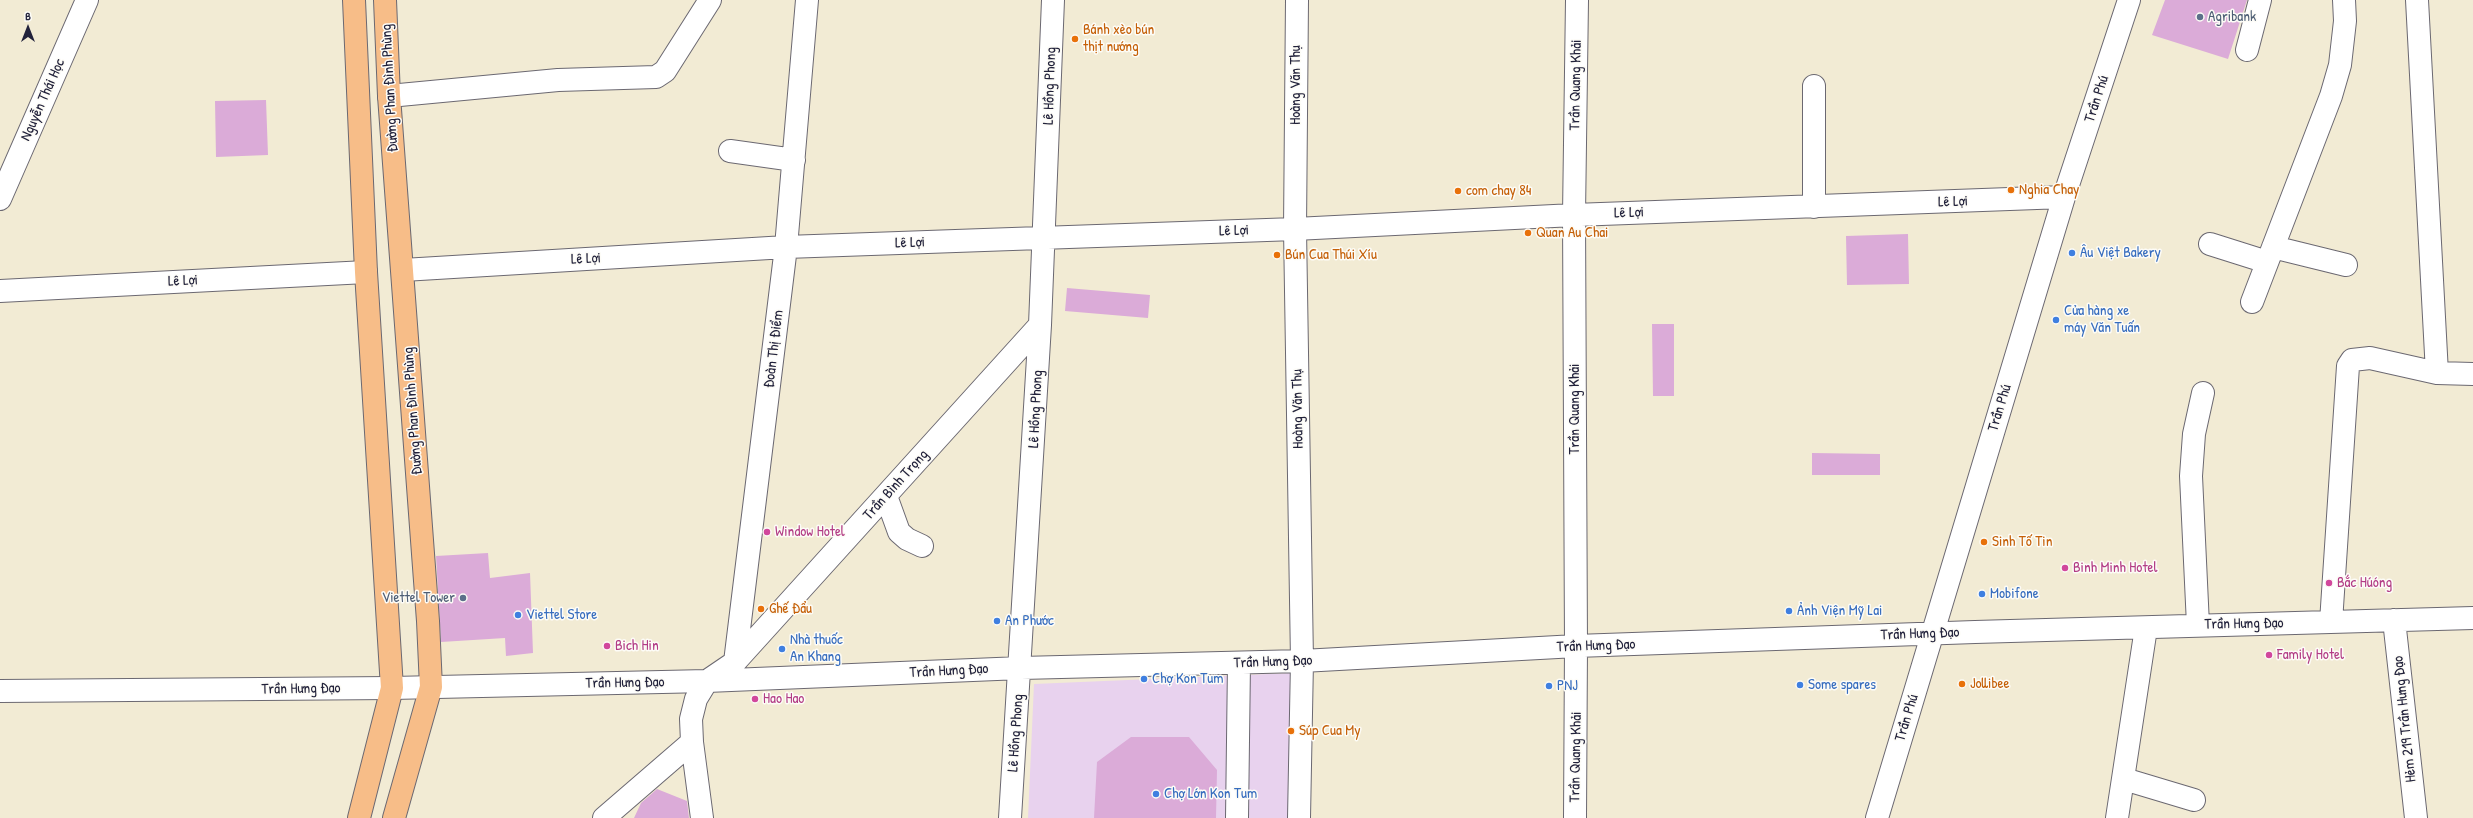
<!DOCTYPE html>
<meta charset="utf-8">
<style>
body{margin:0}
#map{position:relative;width:2473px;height:818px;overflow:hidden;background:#f2ebd4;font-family:"Patrick Hand",sans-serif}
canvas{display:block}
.north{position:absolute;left:8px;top:8px;width:40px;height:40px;-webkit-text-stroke:3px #fdfcf7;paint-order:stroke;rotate:0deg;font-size:11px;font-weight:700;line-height:16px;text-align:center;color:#22223b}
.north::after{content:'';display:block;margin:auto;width:14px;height:18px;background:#22223b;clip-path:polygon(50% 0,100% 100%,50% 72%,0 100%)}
</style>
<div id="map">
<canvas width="2473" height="818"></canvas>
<div class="north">B</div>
</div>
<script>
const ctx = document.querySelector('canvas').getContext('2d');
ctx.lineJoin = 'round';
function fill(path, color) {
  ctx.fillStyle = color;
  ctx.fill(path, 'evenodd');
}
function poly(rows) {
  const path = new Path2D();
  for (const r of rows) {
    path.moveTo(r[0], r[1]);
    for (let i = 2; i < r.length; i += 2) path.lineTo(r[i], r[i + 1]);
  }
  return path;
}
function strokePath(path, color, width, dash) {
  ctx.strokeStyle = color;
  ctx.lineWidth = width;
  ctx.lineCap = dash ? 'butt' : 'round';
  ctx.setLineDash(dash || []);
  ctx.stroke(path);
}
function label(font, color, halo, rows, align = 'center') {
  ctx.font = font + ' "Patrick Hand",sans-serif';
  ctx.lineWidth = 3;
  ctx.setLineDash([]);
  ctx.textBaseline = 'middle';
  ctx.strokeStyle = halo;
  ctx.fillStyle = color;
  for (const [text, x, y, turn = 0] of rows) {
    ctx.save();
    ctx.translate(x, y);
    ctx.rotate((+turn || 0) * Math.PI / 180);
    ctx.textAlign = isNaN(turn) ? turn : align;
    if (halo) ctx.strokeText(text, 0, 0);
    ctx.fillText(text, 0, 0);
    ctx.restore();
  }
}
fill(poly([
 [1292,673,1289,818,1028,818,1034,684]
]), '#e8d2ee');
fill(poly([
 [2165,0,2247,0,2228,59,2152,35],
 [266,100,268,155,216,157,215,101],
 [1908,234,1909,284,1847,285,1846,236],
 [1067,288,1150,295,1148,318,1065,311],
 [1652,324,1674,324,1674,396,1653,396],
 [1812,453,1880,454,1880,475,1812,475],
 [488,553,490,578,530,573,533,653,506,656,505,638,441,642,436,556],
 [1131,737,1189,737,1217,770,1216,818,1094,818,1097,762],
 [657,789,687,801,689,818,634,818,641,803]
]), '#dbabd8');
const minor = poly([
 [1297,0,1295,229,1302,661,1299,818],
 [2417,0,2437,373],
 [2247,50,2260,0],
 [1814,86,1814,207],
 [389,96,558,80,656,77,665,71,710,0],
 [730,151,794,160],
 [0,199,87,0],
 [2210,244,2267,262],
 [2273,247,2346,265],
 [403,270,786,247,1295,229,1574,215,2064,197],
 [0,291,366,272],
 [2252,302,2331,96,2340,65,2345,21,2344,0],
 [886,496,899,532,907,539,922,546],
 [2394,620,2416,818],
 [2331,622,2348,366,2352,360,2370,358,2437,373,2473,374],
 [2198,625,2191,476,2194,434,2203,393],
 [735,662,1040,325],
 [0,691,392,688,707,681,1021,668,1302,661,1576,646,1975,632,2473,618],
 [2124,779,2194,800],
 [604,818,692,742],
 [702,818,692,742,691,719,696,699,707,681,735,662,786,247,807,0],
 [1010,818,1040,325,1053,0],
 [1237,818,1239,663],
 [1575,818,1576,646,1574,215,1577,0],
 [1877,818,2064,197,2129,0],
 [2117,818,2146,628]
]);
const major = poly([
 [354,0,366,272,392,688,359,818],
 [385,0,389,96,428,621,431,687,394,818]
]);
strokePath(minor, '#6b6871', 24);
strokePath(major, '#6b6871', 24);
strokePath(minor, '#fff', 22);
strokePath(major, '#f7bd88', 22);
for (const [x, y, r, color] of [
 [2200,17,4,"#5c6f8a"],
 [1075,39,4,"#e8710a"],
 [2011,190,4,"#e8710a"],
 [1458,191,4,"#e8710a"],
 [1528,233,4,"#e8710a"],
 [2072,253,4,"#3f7fe0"],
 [1277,255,4,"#e8710a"],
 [2056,320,4,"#3f7fe0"],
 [767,532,4,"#d1479c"],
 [1984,542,4,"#e8710a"],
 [2065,568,4,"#d1479c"],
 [2329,583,4,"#d1479c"],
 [1982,594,4,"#3f7fe0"],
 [463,598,4,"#5c6f8a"],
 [761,609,4,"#e8710a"],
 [1789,611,4,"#3f7fe0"],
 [518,615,4,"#3f7fe0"],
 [997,621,4,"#3f7fe0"],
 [607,646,4,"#d1479c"],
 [782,649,4,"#3f7fe0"],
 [2269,655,4,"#d1479c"],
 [1144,679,4,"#3f7fe0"],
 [1962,684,4,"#e8710a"],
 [1800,685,4,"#3f7fe0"],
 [1549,686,4,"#3f7fe0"],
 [755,699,4,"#d1479c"],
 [1291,731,4,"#e8710a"],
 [1156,794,4,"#3f7fe0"]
]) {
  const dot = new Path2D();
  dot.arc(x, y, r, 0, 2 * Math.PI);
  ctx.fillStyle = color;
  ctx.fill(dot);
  strokePath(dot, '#fdfcf7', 1.5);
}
label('15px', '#4e5e75', '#fdfcf7', [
 ["Agribank",2208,17],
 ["Viettel Tower",455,598,"right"]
], 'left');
label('15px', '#c56008', '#fdfcf7', [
 ["Bánh xèo bún",1083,30],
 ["thịt nướng",1083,47],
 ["Nghia Chay",2019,190],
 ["com chay 84",1466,191],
 ["Quan Au Chai",1536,233],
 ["Bún Cua Thúi Xíu",1285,255],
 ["Sinh Tố Tin",1992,542],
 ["Ghế Đẩu",769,609],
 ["Jollibee",1970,684],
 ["Súp Cua My",1299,731]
], 'left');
label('15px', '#22223b', '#fdfcf7', [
 ["Hoàng Văn Thụ",1296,85,-90],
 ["Trần Quang Khải",1576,85,-89],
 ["Lê Hồng Phong",1050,86,-88],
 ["Đường Phan Đình Phùng",390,88,-93],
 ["Trần Phú",2097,99,-72],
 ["Nguyễn Thái Học",43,100,-66],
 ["Lê Lợi",1953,202,-2],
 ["Lê Lợi",1629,213,-2],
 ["Lê Lợi",1234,231,-2],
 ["Lê Lợi",910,243,-2],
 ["Lê Lợi",586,259,-3],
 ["Lê Lợi",183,281,-3],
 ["Đoàn Thị Điểm",774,349,-83],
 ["Trần Phú",2000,408,-73],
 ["Lê Hồng Phong",1036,409,-87],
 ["Hoàng Văn Thụ",1298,409,-91],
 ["Trần Quang Khải",1575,409,-90],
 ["Đường Phan Đình Phùng",413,411,-94],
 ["Trần Bình Trọng",896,485,-48],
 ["Trần Hưng Đạo",2244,624,-1],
 ["Trần Hưng Đạo",1920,634,-2],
 ["Trần Hưng Đạo",1596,646,-2],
 ["Trần Hưng Đạo",1273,662,-2],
 ["Trần Hưng Đạo",949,671,-3],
 ["Trần Hưng Đạo",625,683,-1],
 ["Trần Hưng Đạo",301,689,-1],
 ["Trần Phú",1907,718,-73],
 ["Hẻm 219 Trần Hưng Đạo",2405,719,-96],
 ["Lê Hồng Phong",1016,733,-86],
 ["Trần Quang Khải",1576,757,-89]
]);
label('15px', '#366cbe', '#fdfcf7', [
 ["Âu Việt Bakery",2080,253],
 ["Cửa hàng xe",2064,311],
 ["máy Văn Tuấn",2064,328],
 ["Mobifone",1990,594],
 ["Ảnh Viện Mỹ Lai",1797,611],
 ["Viettel Store",526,615],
 ["An Phước",1005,621],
 ["Nhà thuốc",790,640],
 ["An Khang",790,657],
 ["Chợ Kon Tum",1152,679],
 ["Some spares",1808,685],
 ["PNJ",1557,686],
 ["Chợ Lớn Kon Tum",1164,794]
], 'left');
label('15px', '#b23c85', '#fdfcf7', [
 ["Window Hotel",775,532],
 ["Binh Minh Hotel",2073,568],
 ["Bắc Húóng",2337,583],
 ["Bich Hin",615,646],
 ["Family Hotel",2277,655],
 ["Hao Hao",763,699]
], 'left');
</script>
